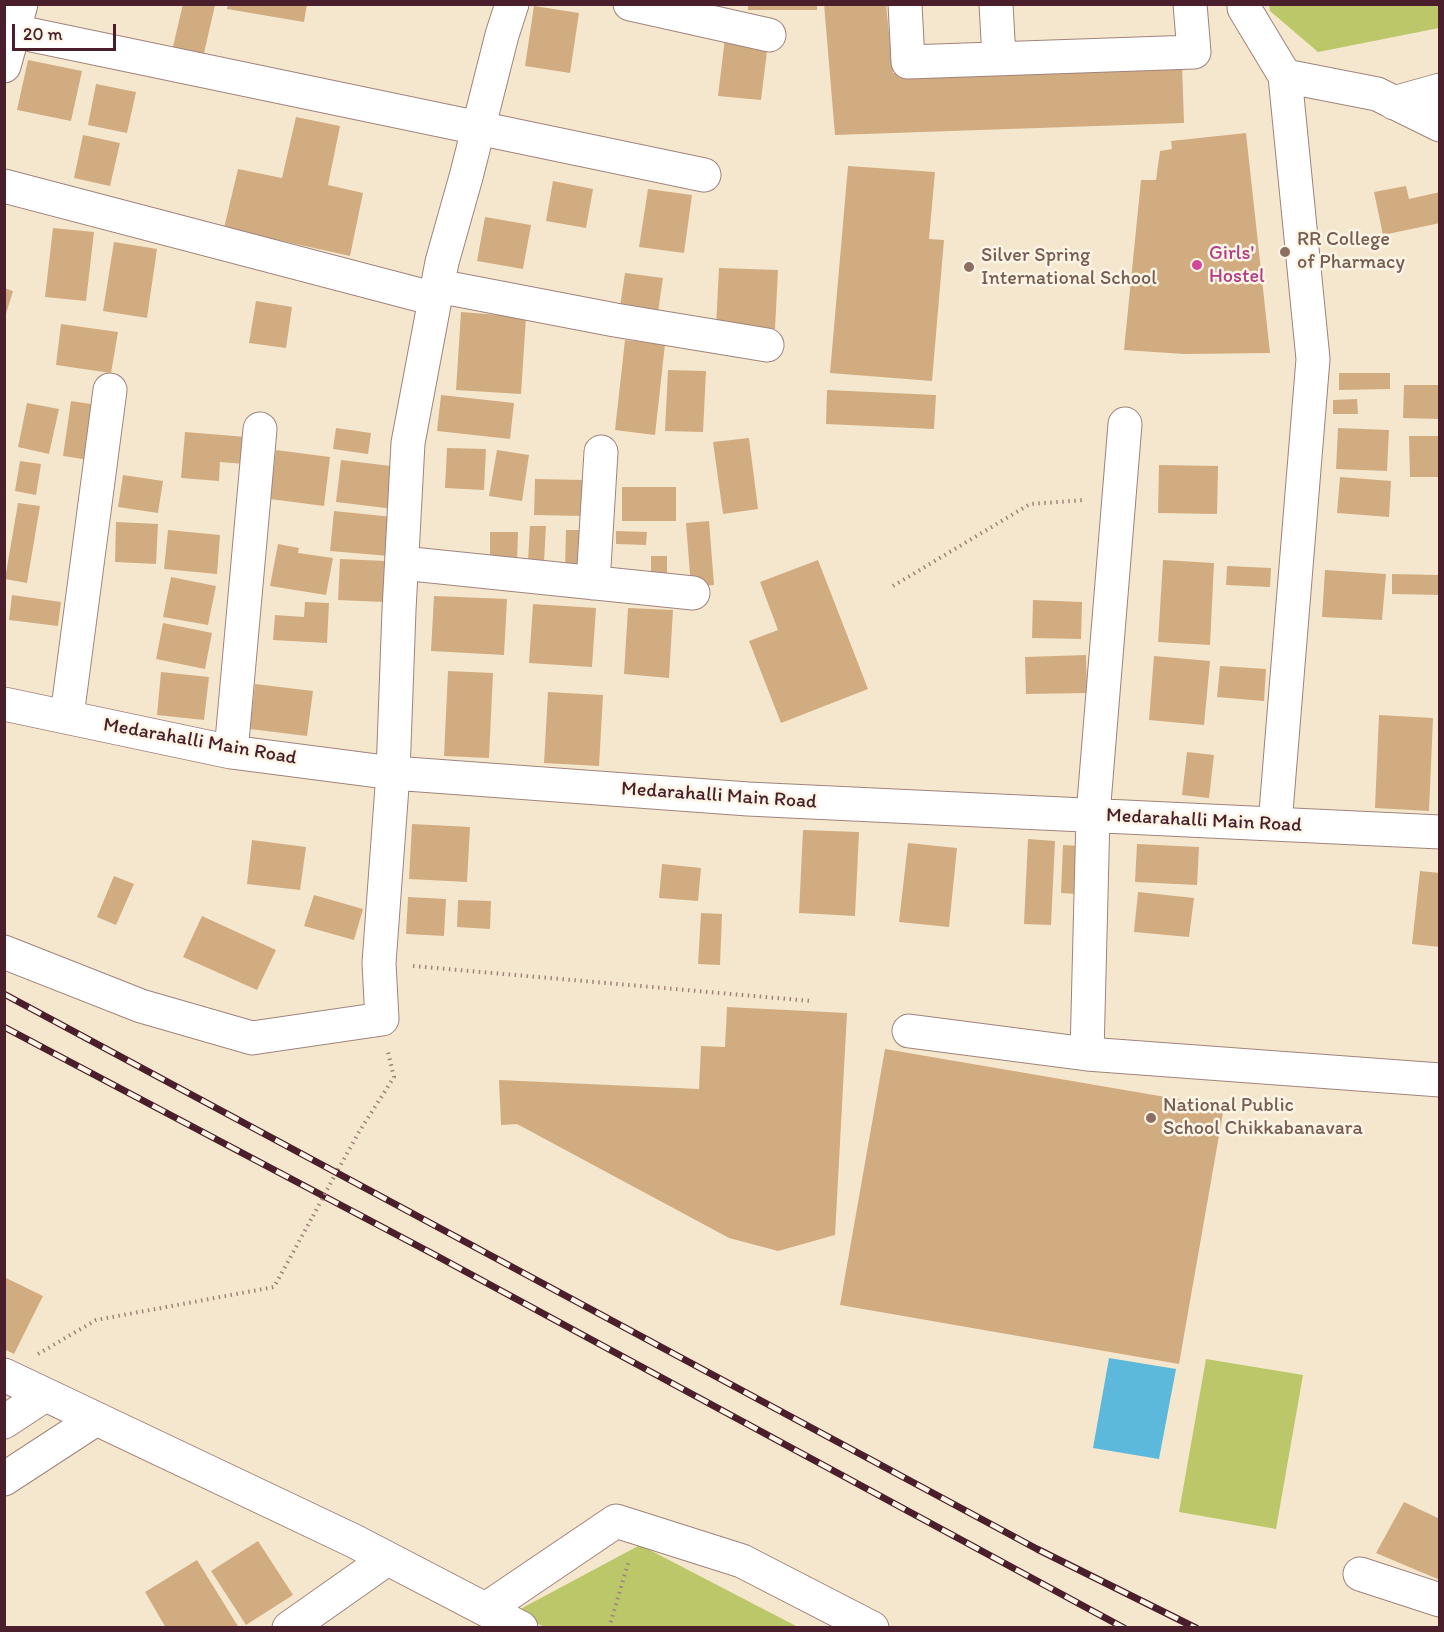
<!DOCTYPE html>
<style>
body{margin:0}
#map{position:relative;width:1444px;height:1632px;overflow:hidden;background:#f5e7ce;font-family:Itim,sans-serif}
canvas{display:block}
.frame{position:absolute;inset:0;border:6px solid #4a1f2b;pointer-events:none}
.scale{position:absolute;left:12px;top:24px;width:104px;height:27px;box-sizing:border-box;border:3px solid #4a1f2b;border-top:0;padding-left:8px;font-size:18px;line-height:21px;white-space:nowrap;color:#4a1f2b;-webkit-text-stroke:4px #fcf5e5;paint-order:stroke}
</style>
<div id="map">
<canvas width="1444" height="1632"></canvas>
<div class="frame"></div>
<div class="scale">20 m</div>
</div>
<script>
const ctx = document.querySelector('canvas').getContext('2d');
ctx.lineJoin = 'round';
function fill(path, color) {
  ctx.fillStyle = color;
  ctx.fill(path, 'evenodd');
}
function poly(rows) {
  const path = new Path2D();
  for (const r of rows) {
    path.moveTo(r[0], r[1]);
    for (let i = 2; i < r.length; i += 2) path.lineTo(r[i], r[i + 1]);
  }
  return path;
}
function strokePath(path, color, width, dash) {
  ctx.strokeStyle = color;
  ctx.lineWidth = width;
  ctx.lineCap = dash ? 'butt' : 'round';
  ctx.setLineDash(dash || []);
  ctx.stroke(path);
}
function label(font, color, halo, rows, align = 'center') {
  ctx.font = font + ' Itim,sans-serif';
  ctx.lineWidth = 5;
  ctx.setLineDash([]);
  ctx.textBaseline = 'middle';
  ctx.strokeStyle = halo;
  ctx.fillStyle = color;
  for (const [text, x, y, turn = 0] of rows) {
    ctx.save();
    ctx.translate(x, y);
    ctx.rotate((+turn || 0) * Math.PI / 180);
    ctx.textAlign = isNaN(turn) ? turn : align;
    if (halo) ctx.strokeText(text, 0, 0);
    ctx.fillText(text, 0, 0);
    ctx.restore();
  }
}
fill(poly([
 [1269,5,1439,5,1439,28,1318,52,1270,11],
 [1206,1359,1303,1375,1276,1529,1179,1512],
 [640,1545,798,1627,546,1627,511,1614]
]), '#bbc769');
fill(poly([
 [1109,1358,1176,1369,1159,1459,1093,1448]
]), '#5db9db');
fill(poly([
 [183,4,215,5,202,62,171,55],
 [228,4,307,4,304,22,227,9],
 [748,4,817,4,817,10,748,10],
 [824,4,886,4,893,73,1182,64,1184,123,835,135],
 [534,6,579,13,570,73,525,66],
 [725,38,768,43,761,100,718,96],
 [28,60,82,71,71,121,17,110],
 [96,84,136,92,127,133,88,125],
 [296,117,340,126,328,185,363,193,350,256,224,228,238,169,282,178],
 [1246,133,1270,353,1184,354,1124,350,1141,180,1156,180,1160,151,1172,149,1171,141],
 [83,135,120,143,110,186,74,178],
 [848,166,935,172,929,239,944,240,932,381,830,373],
 [553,181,593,189,586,228,546,221],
 [1406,186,1409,199,1440,192,1440,223,1383,235,1374,192],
 [648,189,692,195,684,253,639,247],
 [485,217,531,225,523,269,477,261],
 [53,228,94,232,86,301,45,297],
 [114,242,157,249,147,318,103,311],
 [719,268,778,270,775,329,716,327],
 [625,273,663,278,658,312,620,307],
 [4,288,13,291,5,317,4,317],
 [256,301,292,307,286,348,249,343],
 [461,312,526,317,521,394,456,390],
 [61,324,118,332,111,373,56,365],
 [625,340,665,344,655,435,615,430],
 [668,370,706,371,703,432,665,431],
 [1339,373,1390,373,1390,389,1339,390],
 [1404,385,1440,385,1440,419,1403,418],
 [827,390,936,395,934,429,826,424],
 [441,395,514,403,510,439,437,431],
 [1357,399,1358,414,1333,414,1333,400],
 [71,401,97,405,89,460,63,456],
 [27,403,59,409,49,454,18,447],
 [336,428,371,433,368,454,333,449],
 [1338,428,1389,430,1387,471,1336,469],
 [185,432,246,437,244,464,220,462,219,481,181,478],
 [1409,436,1440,436,1440,477,1410,477],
 [749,438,758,509,723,514,713,442],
 [447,448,486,449,484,490,445,488],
 [276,450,330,457,324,506,270,499],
 [497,450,529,455,522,501,489,496],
 [341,460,399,467,394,509,336,502],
 [20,461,41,464,36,495,15,491],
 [1159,465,1218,466,1217,514,1158,513],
 [123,475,163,481,158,513,118,507],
 [1340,477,1391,481,1389,517,1337,513],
 [535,479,584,480,583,516,534,515],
 [622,487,676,487,676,521,622,521],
 [18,503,40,506,27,583,5,579],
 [334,511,393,517,389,556,330,551],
 [709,521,714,585,691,587,686,523],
 [116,522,158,524,156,564,115,562],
 [530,526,546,526,544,562,528,561],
 [168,530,220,535,217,574,164,569],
 [566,530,584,530,584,568,565,568],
 [616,531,647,532,646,545,616,544],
 [490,532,518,532,517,563,490,563],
 [278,544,299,548,298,553,333,558,326,595,270,586],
 [651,556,667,556,667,580,651,580],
 [340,559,386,561,384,602,338,600],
 [818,560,868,689,781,723,749,641,778,630,760,582],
 [1163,560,1214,563,1210,645,1158,642],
 [1227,566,1271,568,1270,587,1226,585],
 [1325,570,1386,574,1382,620,1322,617],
 [1392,574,1440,575,1440,595,1392,594],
 [171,577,216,586,208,625,163,617],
 [12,595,61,602,58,626,9,620],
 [434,596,507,599,504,655,431,651],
 [1033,600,1082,602,1081,639,1032,638],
 [305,602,329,603,327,643,273,640,275,615,304,617],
 [533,604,596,608,592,667,529,663],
 [628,608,673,610,669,678,624,674],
 [163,623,212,633,205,669,156,659],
 [1086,655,1087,693,1026,694,1025,657],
 [1154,656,1210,661,1204,725,1149,720],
 [1220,666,1266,669,1264,701,1217,697],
 [448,671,493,673,489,758,444,756],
 [161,672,209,677,204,720,157,715],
 [255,684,313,691,307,736,250,729],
 [548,692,603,695,599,766,544,763],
 [1379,715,1433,718,1429,811,1375,808],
 [1187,752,1214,755,1209,798,1182,795],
 [412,824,470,827,467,882,409,879],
 [803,830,859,832,855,916,799,913],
 [1028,839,1055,841,1051,925,1024,924],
 [252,840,306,847,300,890,247,884],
 [908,843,957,848,949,927,899,922],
 [1137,844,1199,847,1197,885,1135,882],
 [1063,845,1081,846,1078,894,1061,893],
 [662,864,701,868,698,901,659,898],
 [1420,871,1440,873,1440,947,1412,944],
 [114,876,134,884,116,925,97,917],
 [1138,892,1194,898,1189,937,1134,932],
 [314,895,363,909,354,940,304,926],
 [408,897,446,899,444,936,406,934],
 [458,900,491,901,490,929,457,927],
 [701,913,722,914,720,965,698,964],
 [202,916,276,950,257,990,183,957],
 [727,1007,847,1013,835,1235,778,1251,729,1238,517,1124,501,1125,499,1080,699,1089,701,1046,725,1047],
 [885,1049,1224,1107,1179,1364,840,1305],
 [4,1277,43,1296,14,1354,4,1349],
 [1404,1502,1440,1519,1440,1580,1376,1553],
 [258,1541,293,1595,246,1625,211,1571],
 [197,1560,239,1628,166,1628,145,1592]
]), '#d2ac81');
const minor = poly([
 [630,4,769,35],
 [905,4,908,62,1194,52,1190,4],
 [996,4,999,58],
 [1244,4,1244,8,1285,76,1377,94,1440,125],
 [13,31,704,175],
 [4,66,21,4],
 [1394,103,1440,90],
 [4,186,435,299],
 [438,286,615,320,767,345],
 [402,563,693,593],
 [593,583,601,452],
 [4,704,231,752,393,773,748,799,1440,832],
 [67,716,110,390],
 [231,752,260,429],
 [1275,824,1313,359,1285,76],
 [4,952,141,1006,252,1038,382,1019,379,963,393,773,399,610,408,443,442,262,466,177,502,35,512,4],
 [909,1031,1087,1054,1440,1080],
 [1087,1054,1093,815,1125,424],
 [4,1375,354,1541,521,1628],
 [4,1422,45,1395],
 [4,1479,96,1419],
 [1360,1574,1440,1600],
 [486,1609,616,1521,742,1561,872,1628],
 [289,1628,387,1559]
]);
strokePath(minor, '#a0837c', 35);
strokePath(poly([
 [893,586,1030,504,1085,500],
 [413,966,811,1001],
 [335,1175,359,1132,394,1077,388,1052],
 [38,1354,96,1320,274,1287,313,1216],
 [609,1628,629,1560]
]), '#a0837c', 4, [1.5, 4.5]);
strokePath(minor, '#fff', 33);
const rail = poly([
 [4,994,1037,1549,1196,1628],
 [4,1027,435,1255,1124,1628]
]);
strokePath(rail, '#4a1f2b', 7);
strokePath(rail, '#fcf5e5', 4.5, [14]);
strokePath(poly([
 [313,1216,335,1175]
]), '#a0837c', 4, [1.5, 4.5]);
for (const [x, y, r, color] of [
 [1285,252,6,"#8d6e63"],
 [1197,265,6,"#d1479c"],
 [969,267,6,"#8d6e63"],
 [1151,1118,6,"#8d6e63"]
]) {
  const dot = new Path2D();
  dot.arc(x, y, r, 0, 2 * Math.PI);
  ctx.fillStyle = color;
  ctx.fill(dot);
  strokePath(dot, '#fcf5e5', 2);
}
label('20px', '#785e54', '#fcf5e5', [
 ["RR College",1297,240],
 ["of Pharmacy",1297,263],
 ["Silver Spring",981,256],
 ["International School",981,279],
 ["National Public",1163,1106],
 ["School Chikkabanavara",1163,1129]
], 'left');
label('20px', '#b23c85', '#fcf5e5', [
 ["Girls'",1209,254],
 ["Hostel",1209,277]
], 'left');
label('20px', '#4a1f2b', '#fcf5e5', [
 ["Medarahalli Main Road",200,742,10],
 ["Medarahalli Main Road",719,796,4],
 ["Medarahalli Main Road",1204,821,3]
]);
</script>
